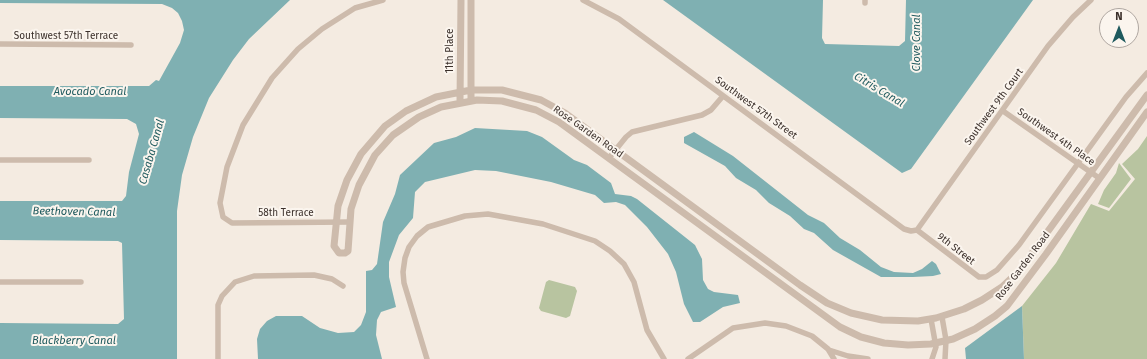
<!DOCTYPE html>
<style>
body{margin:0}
#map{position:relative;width:1147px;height:359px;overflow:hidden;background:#f4ebe1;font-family:"Fira Sans",sans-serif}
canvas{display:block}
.north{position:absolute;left:1099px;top:8px;width:40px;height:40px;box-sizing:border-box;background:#fbf5ee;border:1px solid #aea6a0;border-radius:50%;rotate:0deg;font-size:11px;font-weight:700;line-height:16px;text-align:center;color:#3b302b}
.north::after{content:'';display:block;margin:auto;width:14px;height:18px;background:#1f5a5e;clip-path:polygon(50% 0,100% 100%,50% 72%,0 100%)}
</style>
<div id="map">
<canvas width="1147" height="359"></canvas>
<div class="north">N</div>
</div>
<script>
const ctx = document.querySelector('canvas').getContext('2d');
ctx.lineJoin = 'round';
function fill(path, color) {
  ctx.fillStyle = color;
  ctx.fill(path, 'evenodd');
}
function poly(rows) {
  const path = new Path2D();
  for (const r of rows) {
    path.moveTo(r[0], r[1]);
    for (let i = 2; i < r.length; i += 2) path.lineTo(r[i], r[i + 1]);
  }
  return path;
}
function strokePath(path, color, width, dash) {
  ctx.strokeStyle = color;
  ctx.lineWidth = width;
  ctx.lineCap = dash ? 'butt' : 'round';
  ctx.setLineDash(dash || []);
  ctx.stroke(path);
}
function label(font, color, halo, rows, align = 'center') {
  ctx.font = font + ' "Fira Sans",sans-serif';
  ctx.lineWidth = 4;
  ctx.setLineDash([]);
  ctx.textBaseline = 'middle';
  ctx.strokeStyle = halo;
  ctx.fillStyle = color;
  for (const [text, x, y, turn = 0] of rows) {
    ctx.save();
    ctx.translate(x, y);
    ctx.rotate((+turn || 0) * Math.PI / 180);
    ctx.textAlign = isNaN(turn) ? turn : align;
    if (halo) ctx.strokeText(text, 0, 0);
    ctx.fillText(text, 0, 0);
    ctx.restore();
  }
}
fill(poly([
 [1147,136,1147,359,1024,359,1022,306,1056,263,1091,204,1109,211,1135,179,1122,164,1138,149],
 [1119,163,1131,179,1109,208,1098,204,1104,190,1116,173],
 [549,280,575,287,577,291,570,316,566,318,541,311,539,308,546,282]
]), '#b8c4a0');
fill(poly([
 [0,0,290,0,249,39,233,60,209,98,193,137,182,175,177,211,177,359,0,359,0,323,118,324,124,319,122,243,118,241,0,240,0,201,122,201,126,196,129,172,139,134,136,124,127,119,0,118,0,86,149,86,156,80,159,81,180,43,184,30,182,21,178,13,172,8,162,4,0,3],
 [663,0,823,0,822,38,825,44,899,46,905,41,906,0,1033,0,911,169,902,173],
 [475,128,527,131,542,137,574,160,587,165,611,183,615,194,631,196,637,199,695,245,702,259,703,280,708,289,714,292,738,295,740,303,723,307,700,322,693,322,684,304,676,272,668,254,647,227,625,205,616,202,604,203,595,195,551,182,496,171,475,170,425,182,415,192,413,218,399,235,389,262,389,277,396,307,381,312,377,320,376,335,382,359,258,359,257,339,260,329,267,321,276,316,302,316,320,328,338,333,354,332,361,325,366,312,366,271,372,270,377,264,383,222,395,194,400,175,434,143,456,137],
 [694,132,733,156,808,215,824,223,840,238,860,250,881,267,894,272,913,273,922,269,932,261,936,264,941,274,933,276,913,277,881,277,833,250,814,233,804,229,790,216,769,203,756,190,736,178,725,166,684,143,684,137],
 [1022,306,1024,359,966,359,965,348]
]), '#7fb0b2');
strokePath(poly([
 [583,0,619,19,904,229,911,231,917,230],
 [865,3,865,0],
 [0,44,131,45],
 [1003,111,1099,178],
 [609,158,626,137,632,132,702,115,711,110,723,96],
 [0,160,89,160],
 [350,222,232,223,223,217,220,203,227,167,243,125,272,78,298,49,322,29,355,8,383,0],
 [917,230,979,277,986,277,997,270,1019,245,1126,97,1147,73],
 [917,230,1048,46,1073,17,1091,0],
 [0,282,81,282],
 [942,317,946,340,945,359],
 [931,319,936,347,932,359],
 [829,350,848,356,868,359],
 [218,359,218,305,222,296,235,282,254,276,314,275,332,279,343,286],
 [427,359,404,283,403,272,405,258,409,247,417,236,428,227,465,216,488,214,543,224,595,241,610,251,624,264,634,282,647,330,664,359],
 [688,359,733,328,765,323,786,326,812,336,828,349,834,359]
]), '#cdbbac', 5.5);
strokePath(poly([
 [1147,95,1019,271,1002,287,982,300,964,309,936,318,918,321,882,320,851,313,827,303,800,285,565,113,541,100,502,90,471,90,436,97,406,111,385,126,361,154,347,180,338,206,334,246,339,253,345,253,348,251,351,209,359,185,375,155,393,135,419,117,441,107,477,100,502,101,536,110,559,122,840,327,861,337,884,343,908,345,931,344,953,339,975,329,995,316,1007,306,1046,254,1147,112],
 [471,101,471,0],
 [460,102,461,0]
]), '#cdbbac', 7);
label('10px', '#3b302b', '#fbf5ee', [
 ["Southwest 57th Terrace",66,36],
 ["11th Place",450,51,-90],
 ["Southwest 9th Court",994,107,-54],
 ["Southwest 57th Street",756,108,36],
 ["Rose Garden Road",588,132,35],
 ["Southwest 4th Place",1056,137,35],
 ["58th Terrace",286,213],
 ["9th Street",956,249,38],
 ["Rose Garden Road",1023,266,-53]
]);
label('italic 11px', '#1f5a5e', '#fbf5ee', [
 ["Clove Canal",917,43,-90],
 ["Citris Canal",879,90,31],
 ["Avocado Canal",90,92],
 ["Casaba Canal",152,152,-74],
 ["Beethoven Canal",74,212,1],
 ["Blackberry Canal",74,341]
]);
</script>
